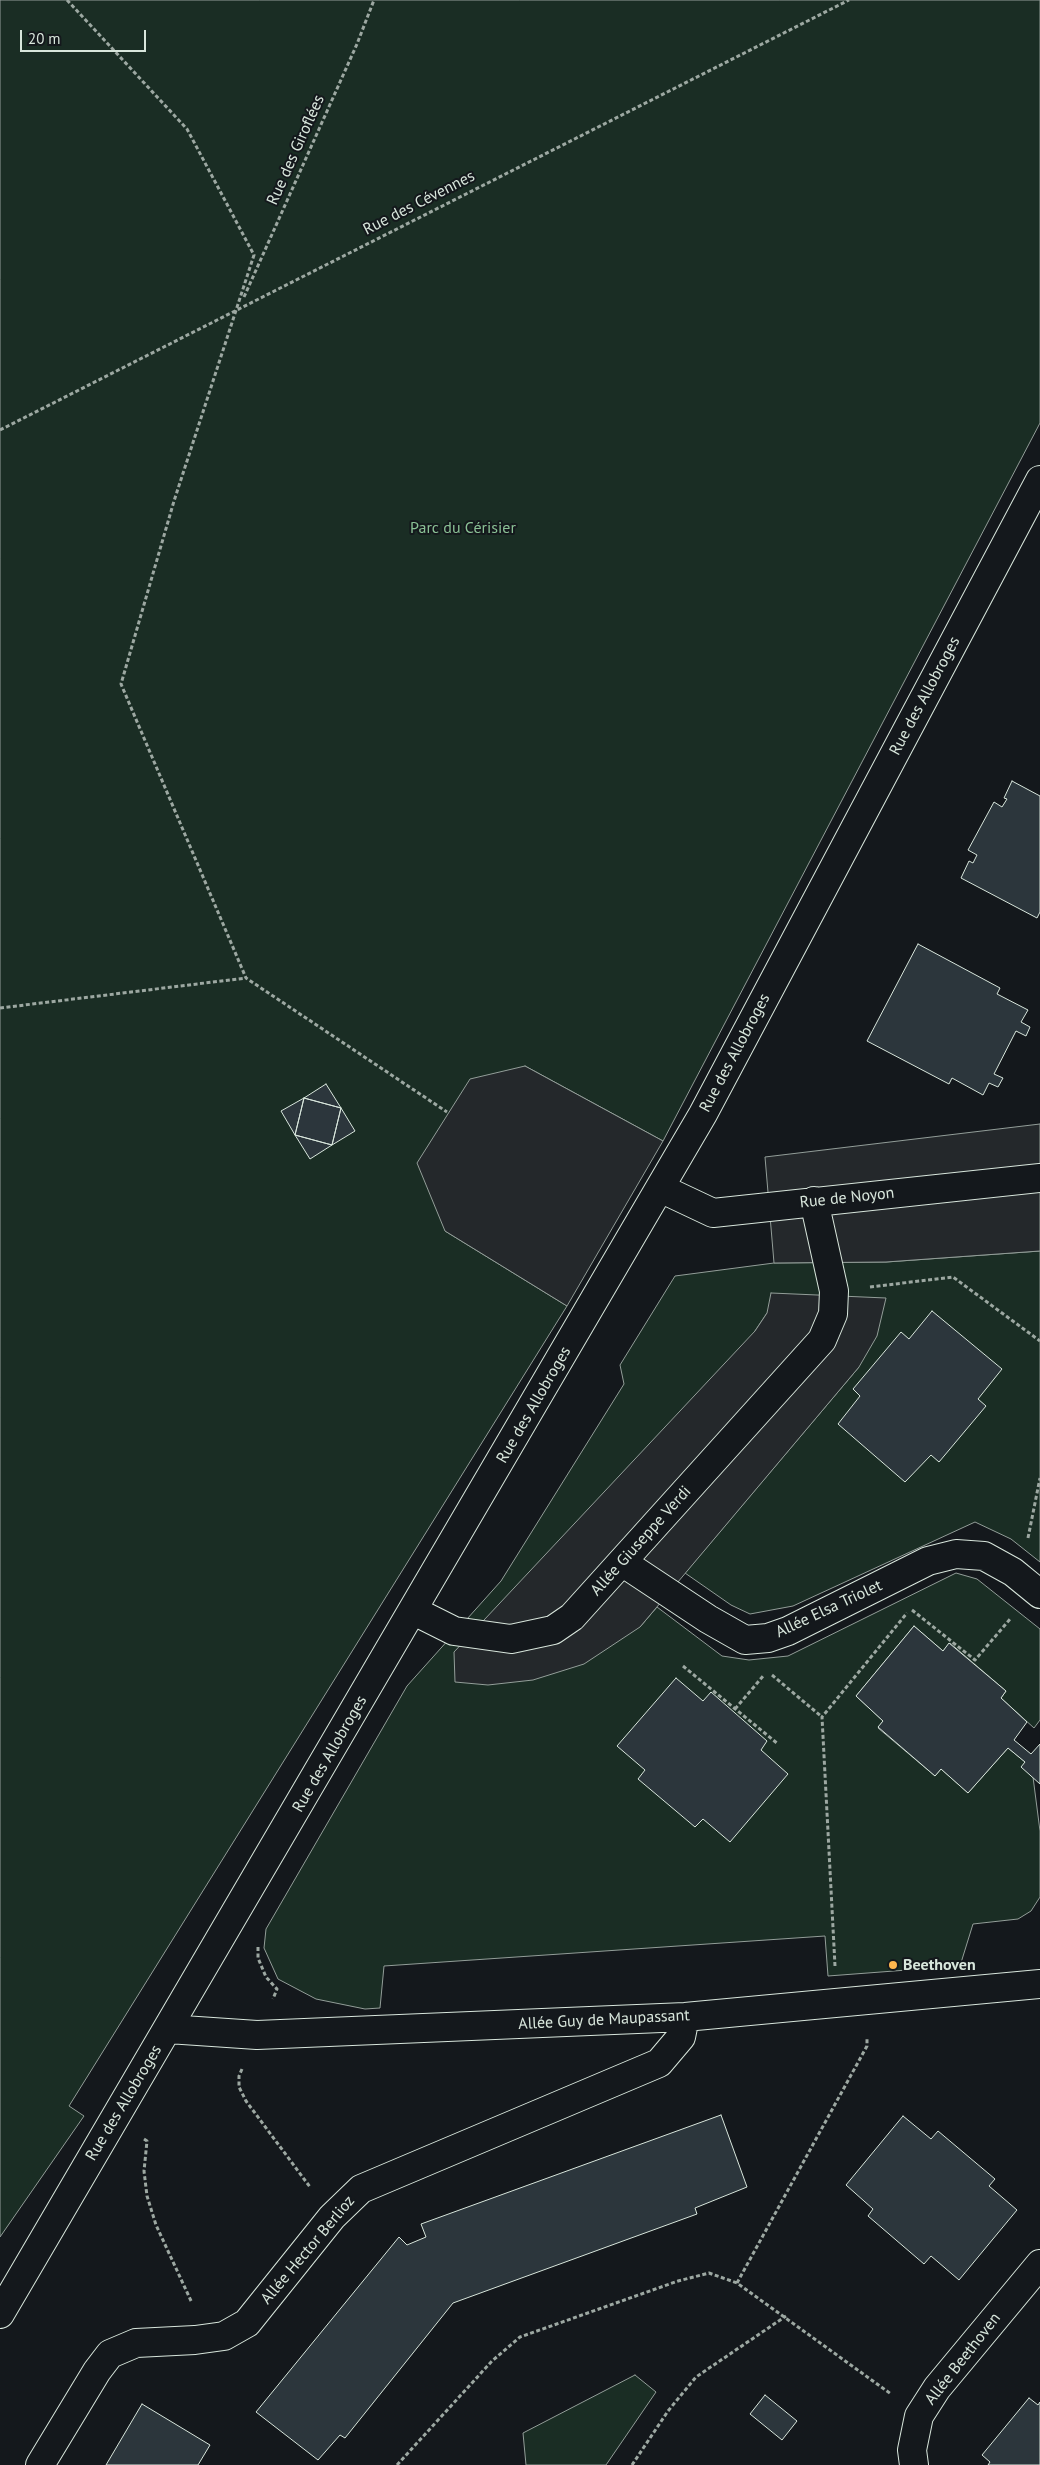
<!DOCTYPE html>
<meta charset="utf-8">
<style>
body{margin:0}
#map{position:relative;width:1040px;height:2465px;overflow:hidden;background:#14181c;font-family:"PT Sans",sans-serif}
canvas{display:block}
.scale{position:absolute;left:20px;top:30px;width:126px;height:22px;box-sizing:border-box;border:2px solid #d8e6dc;border-top:0;padding-left:6px;font-size:15px;line-height:18px;white-space:nowrap;color:#d8e6dc;-webkit-text-stroke:4px #14181c;paint-order:stroke}
</style>
<div id="map">
<canvas width="1040" height="2465"></canvas>
<div class="scale">20 m</div>
</div>
<script>
const ctx = document.querySelector('canvas').getContext('2d');
ctx.lineJoin = 'round';
function fill(path, color) {
  ctx.fillStyle = color;
  ctx.fill(path, 'evenodd');
}
function poly(rows) {
  const path = new Path2D();
  for (const r of rows) {
    path.moveTo(r[0], r[1]);
    for (let i = 2; i < r.length; i += 2) path.lineTo(r[i], r[i + 1]);
  }
  return path;
}
function strokePath(path, color, width, dash) {
  ctx.strokeStyle = color;
  ctx.lineWidth = width;
  ctx.lineCap = dash ? 'butt' : 'round';
  ctx.setLineDash(dash || []);
  ctx.stroke(path);
}
function label(font, color, halo, rows, align = 'center') {
  ctx.font = font + ' "PT Sans",sans-serif';
  ctx.lineWidth = 4;
  ctx.setLineDash([]);
  ctx.textBaseline = 'middle';
  ctx.strokeStyle = halo;
  ctx.fillStyle = color;
  for (const [text, x, y, turn = 0] of rows) {
    ctx.save();
    ctx.translate(x, y);
    ctx.rotate((+turn || 0) * Math.PI / 180);
    ctx.textAlign = isNaN(turn) ? turn : align;
    if (halo) ctx.strokeText(text, 0, 0);
    ctx.fillText(text, 0, 0);
    ctx.restore();
  }
}
const green = poly([
 [0,0,1040,0,1040,423,663,1141,525,1066,445,1231,567,1306,69,2106,84,2116,0,2237,0,0],
 [1040,1251,1040,1562,1011,1539,975,1522,793,1606,750,1614,731,1605,685,1573,859,1367,767,1313,755,1331,640,1627,657,1607,722,1656,749,1660,788,1656,956,1573,977,1579,1040,1629,1040,1720,1034,1728,1001,1698,1006,1691,950,1643,943,1651,914,1626,856,1696,883,1721,878,1728,935,1776,941,1769,968,1793,1008,1748,1025,1762,1033,1777,1040,1831,1040,1897,1031,1911,1018,1919,973,1924,960,1966,828,1976,825,1936,384,1966,380,2008,365,2009,316,1999,278,1979,264,1948,266,1929,407,1686,501,1581,624,1384,620,1365,675,1276,774,1263,886,1262,1040,1251],
 [635,2375,656,2392,606,2465,526,2465,523,2433,635,2375]
]);
fill(green, '#1a2d24');
strokePath(green, '#939e99', 1);
const parking = poly([
 [525,1066,663,1141,567,1306,445,1231,417,1163,470,1079,525,1066],
 [1040,1124,1040,1251,886,1262,774,1263,765,1157,1040,1124],
 [771,1293,886,1298,877,1336,859,1367,640,1627,584,1664,533,1680,488,1685,455,1682,454,1652,755,1331,767,1313,771,1293]
]);
fill(parking, '#24282b');
strokePath(parking, '#939e99', 1);
const building = poly([
 [1012,781,1040,796,1040,912,1037,918,961,878,969,861,973,863,977,855,968,850,994,802,1002,807,1007,799,1004,798,1012,781],
 [918,944,1000,988,997,994,1028,1010,1021,1022,1030,1027,1026,1036,1016,1031,994,1074,1003,1078,998,1087,989,1083,983,1095,952,1078,949,1084,867,1041,918,944],
 [326,1084,341,1108,304,1098,326,1084],
 [304,1098,341,1108,332,1145,295,1135,304,1098],
 [304,1098,295,1135,281,1111,304,1098],
 [341,1108,355,1131,332,1145,341,1108],
 [295,1135,332,1145,310,1159,295,1135],
 [932,1311,1002,1369,978,1399,986,1406,939,1462,931,1455,905,1482,838,1424,860,1396,853,1389,901,1332,909,1339,932,1311],
 [914,1626,943,1651,949,1643,1006,1691,1001,1698,1027,1722,1014,1740,1031,1754,1040,1744,1040,1784,1021,1767,1025,1762,1008,1748,968,1793,941,1769,935,1776,878,1727,883,1721,856,1696,914,1626],
 [676,1678,703,1701,711,1692,767,1741,761,1750,788,1774,730,1842,703,1819,695,1827,638,1779,645,1770,617,1746,676,1678],
 [721,2115,747,2187,695,2208,697,2214,453,2303,345,2438,340,2435,318,2460,256,2412,399,2237,407,2245,426,2237,421,2224,721,2115],
 [903,2116,931,2139,938,2131,995,2179,989,2186,1017,2210,959,2280,931,2256,924,2264,868,2216,873,2209,846,2185,903,2116],
 [765,2395,797,2421,782,2440,750,2414,765,2395],
 [1029,2398,1038,2405,1040,2402,1040,2465,988,2465,990,2462,982,2455,1029,2398],
 [142,2404,210,2445,198,2465,106,2465,142,2404]
]);
fill(building, '#2c363c');
strokePath(building, '#d8e6dc', 1);
const street = poly([
 [660,1188,713,1213,1040,1178],
 [622,1562,708,1619,745,1640,768,1638,788,1631,928,1561,956,1554,984,1556,1013,1572,1040,1594],
 [414,1611,454,1631,511,1639,553,1630,572,1617,822,1340,833,1314,834,1291,814,1201],
 [168,2029,257,2035,685,2017,1040,1984],
 [0,2314,703,1114,1040,480],
 [40,2465,97,2371,110,2354,136,2343,195,2340,224,2336,247,2323,332,2217,361,2189,659,2063,681,2037,685,2017],
 [914,2465,912,2450,919,2416,937,2388,1040,2264]
]);
strokePath(street, '#d8e6dc', 30);
strokePath(poly([
 [67,0,187,129,254,255,174,501,121,684,246,978,447,1112],
 [244,297,357,44,374,0],
 [0,430,849,0],
 [0,1008,246,978],
 [870,1287,953,1277,1040,1341],
 [1028,1538,1040,1478],
 [912,1610,975,1660,1011,1618],
 [683,1666,778,1744],
 [772,1675,822,1717],
 [735,1709,764,1675],
 [258,1947,258,1958,266,1977,277,1989,273,1999],
 [835,1966,822,1717,907,1613],
 [242,2069,239,2076,239,2087,246,2101,310,2187],
 [144,2139,147,2141,144,2171,147,2196,156,2225,192,2303],
 [737,2283,867,2046,867,2037],
 [397,2465,492,2361,520,2337,678,2281,709,2273,737,2283,891,2394],
 [632,2465,668,2411,696,2377,786,2316]
]), '#9da8a2', 3, [4, 2.5]);
strokePath(street, '#14181c', 28);
for (const [x, y, r, color] of [
 [893,1965,5,"#ffb74d"]
]) {
  const dot = new Path2D();
  dot.arc(x, y, r, 0, 2 * Math.PI);
  ctx.fillStyle = color;
  ctx.fill(dot);
  strokePath(dot, '#14181c', 2);
}
label('16px', '#d8e6dc', '#14181c', [
 ["Rue des Giroflées",296,150,-66],
 ["Rue des Cévennes",419,203,-27],
 ["Rue des Allobroges",925,696,-62],
 ["Rue des Allobroges",735,1053,-62],
 ["Rue de Noyon",847,1198,-6],
 ["Rue des Allobroges",534,1405,-60],
 ["Allée Giuseppe Verdi",641,1541,-48],
 ["Allée Elsa Triolet",829,1609,-25],
 ["Rue des Allobroges",330,1754,-60],
 ["Allée Guy de Maupassant",604,2020,-3],
 ["Rue des Allobroges",124,2103,-59],
 ["Allée Hector Berlioz",308,2250,-50],
 ["Allée Beethoven",963,2359,-52]
]);
label('16px', '#8ac095', '#14181c', [
 ["Parc du Cérisier",463,528]
]);
label('bold 16px', '#d8e6dc', '#14181c', [
 ["Beethoven",903,1965]
], 'left');
</script>
